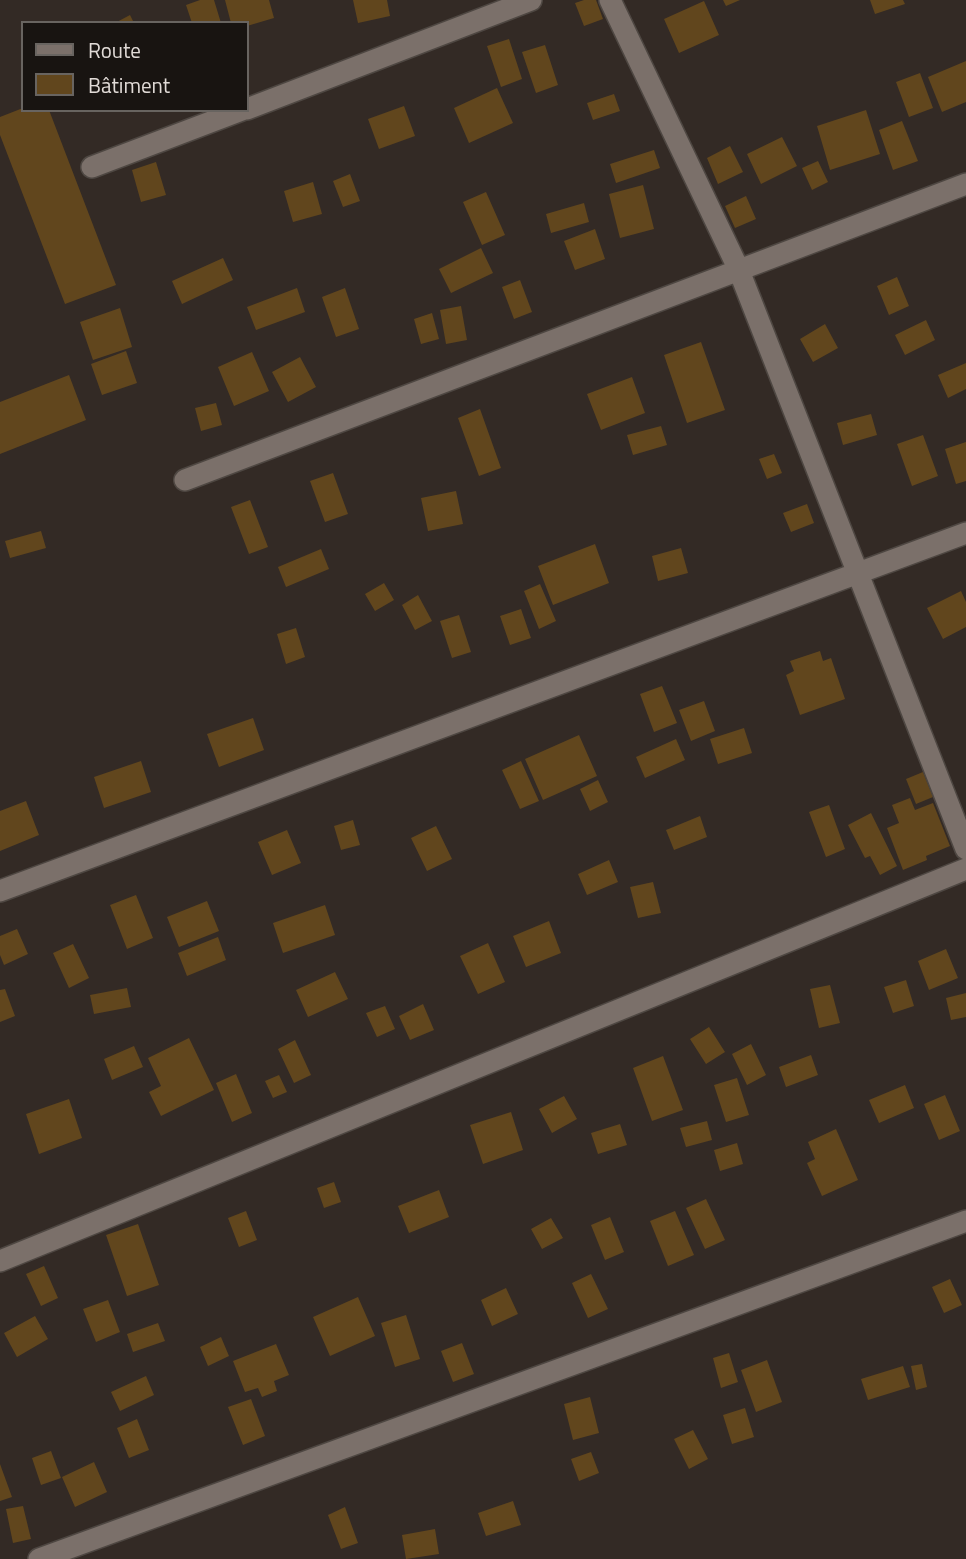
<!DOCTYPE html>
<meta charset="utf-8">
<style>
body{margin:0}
#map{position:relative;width:966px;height:1559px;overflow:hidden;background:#332a25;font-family:"Titillium Web",sans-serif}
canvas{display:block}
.legend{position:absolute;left:21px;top:21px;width:228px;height:91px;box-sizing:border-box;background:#181411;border:2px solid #686460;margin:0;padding:9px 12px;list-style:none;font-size:21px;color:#e1dbd7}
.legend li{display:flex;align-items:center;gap:14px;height:35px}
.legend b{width:35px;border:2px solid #686460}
</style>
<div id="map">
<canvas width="966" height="1559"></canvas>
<ul class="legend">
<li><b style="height:9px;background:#7b706a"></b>Route</li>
<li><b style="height:19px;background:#61461d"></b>Bâtiment</li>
</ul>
</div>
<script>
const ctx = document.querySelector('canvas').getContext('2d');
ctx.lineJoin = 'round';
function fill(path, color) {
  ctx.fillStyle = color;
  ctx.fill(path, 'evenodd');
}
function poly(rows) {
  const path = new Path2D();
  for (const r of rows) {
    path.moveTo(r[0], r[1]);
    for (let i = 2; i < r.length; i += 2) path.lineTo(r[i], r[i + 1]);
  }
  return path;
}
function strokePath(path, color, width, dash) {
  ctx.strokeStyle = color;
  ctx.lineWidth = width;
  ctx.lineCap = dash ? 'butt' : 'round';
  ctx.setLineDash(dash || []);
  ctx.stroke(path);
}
fill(poly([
 [200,0,214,0,221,23,192,23,186,5],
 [225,0,269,0,274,18,247,26,247,23,231,23],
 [353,0,387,0,390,16,358,23],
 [584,0,596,0,603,19,584,26,575,3],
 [723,0,740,0,726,6],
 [870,0,903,0,905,4,875,14],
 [704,1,719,35,679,53,664,19],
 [130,15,134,23,115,23],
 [509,39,522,79,501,87,487,46],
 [545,45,558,85,536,93,522,52],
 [966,61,966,102,942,112,928,77],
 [920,73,933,108,909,117,896,82],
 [497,88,513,123,469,143,454,108],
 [614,94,620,111,593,120,587,103],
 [404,106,415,136,379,149,368,119],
 [23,108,49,110,116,285,65,304,0,135,0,117],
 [866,110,880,154,830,170,817,126],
 [902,121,918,161,893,170,879,130],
 [782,137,797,166,761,184,747,154],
 [730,146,743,172,718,184,707,158],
 [654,150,660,168,616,183,610,164],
 [818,161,828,182,812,190,802,168],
 [156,162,166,195,141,202,132,170],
 [350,174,360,201,343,207,333,181],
 [313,182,322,214,293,222,284,191],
 [643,185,654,229,620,238,609,194],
 [486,192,505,235,482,245,463,202],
 [746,196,756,219,735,228,725,206],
 [584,203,589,222,551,233,546,214],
 [595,229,605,259,575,270,564,241],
 [481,248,493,273,451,293,439,269],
 [223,258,233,280,182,304,172,281],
 [897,277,909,306,889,315,877,286],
 [520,280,532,312,514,319,502,287],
 [297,288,305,312,256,330,247,307],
 [345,288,359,329,336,337,322,297],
 [461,306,467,340,446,344,440,310],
 [120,308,132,347,93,360,80,322],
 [432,313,439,339,421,344,414,319],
 [926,320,935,340,905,355,895,335],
 [825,324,838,348,813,362,800,339],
 [701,342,725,410,687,423,664,355],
 [126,351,137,383,102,395,91,364],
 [252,352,269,391,234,406,218,367],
 [300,357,316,387,288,402,272,372],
 [966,363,966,389,948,398,938,375],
 [69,375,86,420,0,454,0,402],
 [632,377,645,413,601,430,587,394],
 [216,403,222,425,201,431,195,408],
 [480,409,501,468,479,476,458,418],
 [871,414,877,435,843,445,837,423],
 [661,426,667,445,633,455,627,435],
 [923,435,938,476,912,486,897,444],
 [966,442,966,481,956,484,945,449],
 [774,454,782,473,767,479,759,459],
 [333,473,348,514,325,522,310,481],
 [456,491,463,524,428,531,421,498],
 [250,500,268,547,249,554,231,507],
 [807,504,814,523,791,532,783,513],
 [41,531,46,548,10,558,5,541],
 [595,544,609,583,553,605,538,566],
 [681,548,688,573,658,581,652,556],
 [321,549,329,569,286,587,278,567],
 [384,583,394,600,375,611,365,594],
 [540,584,556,621,539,629,524,591],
 [961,591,966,602,966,627,943,639,927,608],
 [418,595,432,621,415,630,402,605],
 [521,609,531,638,510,645,500,616],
 [459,615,471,652,452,658,440,621],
 [296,628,305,657,286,664,277,634],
 [820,651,823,661,831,658,845,699,800,715,786,675,794,671,790,661],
 [662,686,677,723,654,732,640,694],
 [704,701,715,731,691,741,679,710],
 [253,718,264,750,219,767,207,734],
 [744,728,752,753,718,764,710,739],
 [579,735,597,776,543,800,525,759],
 [676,739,685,760,645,778,636,757],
 [141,761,151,792,104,808,94,777],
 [521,761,539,801,520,809,502,770],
 [923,772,933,797,916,804,906,779],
 [598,780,608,802,590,811,580,789],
 [910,798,915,810,933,803,950,846,926,856,927,860,903,870,887,828,899,823,892,805],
 [26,801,39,835,0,851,0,811],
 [829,805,845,849,826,857,809,812],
 [871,813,897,866,880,875,870,856,865,858,848,825],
 [700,816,707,837,674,850,666,830],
 [353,820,360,845,341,850,334,826],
 [436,826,452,859,427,871,411,838],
 [287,830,301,863,272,875,258,842],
 [609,860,618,882,587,895,578,874],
 [653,882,661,913,638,918,630,887],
 [136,895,153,938,127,949,110,905],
 [207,901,219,931,179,947,167,917],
 [325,905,335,935,283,953,273,923],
 [549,921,561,953,526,967,513,936],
 [17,929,28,954,4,965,0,955,0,936],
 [218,937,226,960,187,976,178,953],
 [488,943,505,982,478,994,460,956],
 [73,944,89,978,69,988,53,953],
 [946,949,958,978,929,990,918,961],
 [335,972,348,999,308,1017,296,990],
 [906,980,914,1006,893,1013,884,987],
 [830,985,840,1023,819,1028,810,989],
 [127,988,131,1007,94,1014,90,995],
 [5,989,15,1016,0,1022,0,990],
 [966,993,966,1017,951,1020,946,998],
 [423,1004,434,1030,410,1040,399,1016],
 [385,1006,395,1029,377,1037,366,1013],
 [709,1027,725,1052,706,1064,690,1039],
 [189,1038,214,1090,161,1116,149,1092,161,1086,148,1058],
 [295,1040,311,1075,294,1083,278,1049],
 [751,1044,766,1075,747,1085,732,1054],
 [134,1046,143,1067,112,1080,104,1059],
 [811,1055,818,1075,786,1087,779,1067],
 [663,1056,683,1110,652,1121,633,1068],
 [236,1074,252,1113,232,1122,216,1083],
 [279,1075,287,1092,273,1098,265,1081],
 [737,1078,749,1115,726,1122,714,1085],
 [905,1085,914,1108,879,1123,869,1100],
 [945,1095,960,1131,939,1140,924,1104],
 [564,1096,577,1119,552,1133,539,1109],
 [69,1099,82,1138,39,1154,26,1114],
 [511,1112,523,1150,483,1164,470,1125],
 [707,1121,712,1140,686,1147,680,1128],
 [620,1124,627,1145,598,1154,591,1133],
 [836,1129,858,1180,822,1196,807,1163,815,1159,808,1142],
 [737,1143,743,1164,720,1171,714,1150],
 [334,1182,341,1202,324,1208,317,1188],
 [439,1190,449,1217,409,1233,398,1206],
 [706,1199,725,1240,705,1249,686,1208],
 [246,1211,257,1240,239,1247,228,1218],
 [675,1211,694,1255,668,1266,650,1221],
 [610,1217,624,1252,605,1260,591,1225],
 [551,1218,563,1238,542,1249,531,1229],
 [138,1224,159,1285,127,1296,106,1235],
 [44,1266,58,1298,41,1306,26,1274],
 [591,1274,608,1309,588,1318,572,1283],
 [950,1279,962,1305,944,1313,932,1287],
 [506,1288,518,1314,492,1326,481,1300],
 [358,1297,375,1336,330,1356,313,1317],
 [108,1300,120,1332,96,1342,83,1309],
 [406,1315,420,1359,395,1367,381,1323],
 [35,1316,48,1339,17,1357,4,1333],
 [158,1323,165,1341,133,1352,127,1334],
 [221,1337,229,1356,208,1366,200,1347],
 [462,1343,474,1374,453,1382,441,1351],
 [276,1344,289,1375,274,1381,277,1391,262,1397,258,1388,245,1392,233,1361],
 [729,1353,738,1382,721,1388,713,1358],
 [767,1360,782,1402,756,1412,741,1370],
 [922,1364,927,1387,916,1390,911,1366],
 [903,1366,910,1387,868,1400,861,1379],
 [146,1376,154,1395,120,1411,111,1392],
 [590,1397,599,1433,573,1440,564,1404],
 [251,1399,265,1436,243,1445,228,1407],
 [745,1408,754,1437,732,1444,723,1415],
 [137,1419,149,1450,129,1458,117,1428],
 [693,1430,708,1459,689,1469,674,1439],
 [51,1451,61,1478,41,1485,32,1458],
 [591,1452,599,1473,579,1481,571,1459],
 [94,1462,107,1492,75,1507,62,1477],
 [0,1464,12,1497,0,1501],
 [513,1501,521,1525,486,1536,478,1513],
 [23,1506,31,1539,13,1543,6,1509],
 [345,1507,358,1543,341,1549,328,1515],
 [435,1529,439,1554,406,1559,402,1535]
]), '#61461d');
const street = poly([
 [610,0,738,268,966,849],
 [247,109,531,0],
 [92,167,242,110],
 [185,480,966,184],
 [0,891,966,533],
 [0,1261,966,869],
 [39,1559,966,1221]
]);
strokePath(street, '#4e4742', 24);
strokePath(street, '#7b706a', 21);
</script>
